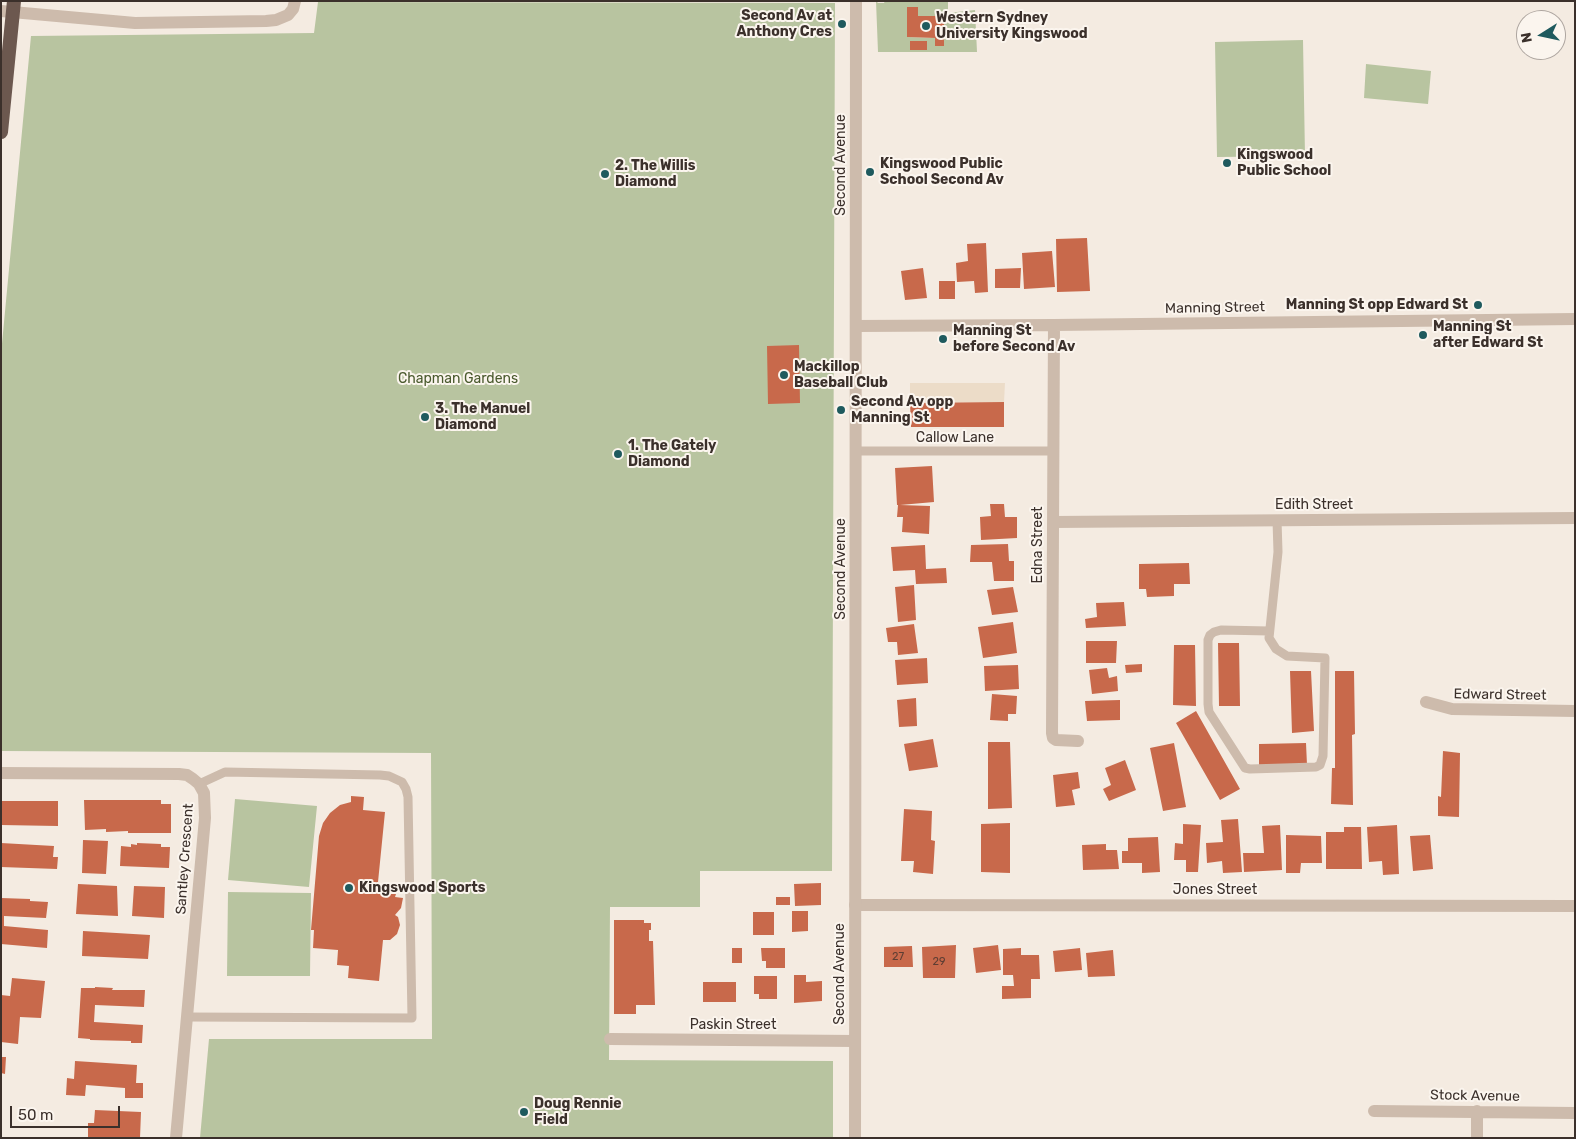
<!DOCTYPE html>
<style>
body{margin:0}
#map{position:relative;width:1576px;height:1139px;overflow:hidden;background:#f4ebe1;font-family:Rubik,sans-serif}
canvas{display:block}
.frame{position:absolute;inset:0;border:2px solid #3b302b;pointer-events:none}
.north{position:absolute;left:1516px;top:10px;width:50px;height:50px;box-sizing:border-box;background:#fbf5ee;border:1px solid #aea6a0;border-radius:50%;rotate:260deg;font-size:14px;font-weight:700;line-height:20px;text-align:center;color:#3b302b}
.north::after{content:'';display:block;margin:auto;width:18px;height:22px;background:#1f5a5e;clip-path:polygon(50% 0,100% 100%,50% 72%,0 100%)}
.scale{position:absolute;left:10px;top:1106px;width:110px;height:22px;box-sizing:border-box;border:2px solid #3b302b;border-top:0;padding-left:6px;font-size:15px;line-height:18px;white-space:nowrap;color:#3b302b;-webkit-text-stroke:4px #fbf5ee;paint-order:stroke}
</style>
<div id="map">
<canvas width="1576" height="1139"></canvas>
<div class="frame"></div>
<div class="north">N</div>
<div class="scale">50 m</div>
</div>
<script>
const ctx = document.querySelector('canvas').getContext('2d');
ctx.lineJoin = 'round';
function fill(path, color) {
  ctx.fillStyle = color;
  ctx.fill(path, 'evenodd');
}
function poly(rows) {
  const path = new Path2D();
  for (const r of rows) {
    path.moveTo(r[0], r[1]);
    for (let i = 2; i < r.length; i += 2) path.lineTo(r[i], r[i + 1]);
  }
  return path;
}
function strokePath(path, color, width, dash) {
  ctx.strokeStyle = color;
  ctx.lineWidth = width;
  ctx.lineCap = dash ? 'butt' : 'round';
  ctx.setLineDash(dash || []);
  ctx.stroke(path);
}
function label(font, color, halo, rows, align = 'center') {
  ctx.font = font + ' Rubik,sans-serif';
  ctx.lineWidth = 4;
  ctx.setLineDash([]);
  ctx.textBaseline = 'middle';
  ctx.strokeStyle = halo;
  ctx.fillStyle = color;
  for (const [text, x, y, turn = 0] of rows) {
    ctx.save();
    ctx.translate(x, y);
    ctx.rotate((+turn || 0) * Math.PI / 180);
    ctx.textAlign = isNaN(turn) ? turn : align;
    if (halo) ctx.strokeText(text, 0, 0);
    ctx.fillText(text, 0, 0);
    ctx.restore();
  }
}
fill(poly([
 [876,1,878,3,884,3,885,1,948,1,948,13,975,10,977,52,878,52],
 [907,7,918,7,918,16,944,16,944,46,935,46,935,38,907,37],
 [318,2,835,3,832,871,700,871,700,907,610,907,609,1060,833,1061,833,1138,200,1138,209,1039,432,1039,431,753,1,751,1,354,31,36,314,33],
 [1303,40,1305,156,1217,157,1215,42],
 [1366,64,1431,71,1428,104,1364,98],
 [235,799,317,806,309,887,228,880],
 [228,892,311,893,310,976,227,976]
]), '#b8c4a0');
fill(poly([
 [910,383,1005,383,1004,402,910,403]
]), '#ecdcc8');
fill(poly([
 [907,7,918,7,918,16,944,16,944,46,935,46,935,38,907,37],
 [910,41,927,41,927,50,910,50],
 [1087,238,1090,291,1057,292,1056,239],
 [986,243,988,292,975,293,974,281,957,282,956,263,968,261,967,244],
 [1052,251,1055,287,1024,289,1022,253],
 [923,268,927,298,905,300,901,271],
 [1021,268,1020,288,995,288,995,269],
 [939,281,955,281,955,299,939,299],
 [799,345,800,403,768,404,767,346],
 [1004,402,1004,427,911,427,910,403],
 [932,466,934,502,900,505,930,506,929,534,902,532,903,517,897,517,898,505,897,505,895,468],
 [990,504,1004,504,1005,517,1017,517,1017,538,981,540,980,517,991,516],
 [1008,544,1009,561,1014,561,1014,581,994,581,992,562,970,562,971,545],
 [925,545,926,569,946,568,947,583,916,584,915,570,893,571,891,547],
 [1189,563,1190,584,1174,584,1174,596,1147,597,1146,589,1139,589,1139,564],
 [914,585,916,620,898,622,895,587],
 [1013,587,1018,612,992,615,987,590],
 [1124,602,1126,626,1086,628,1085,619,1097,617,1096,603],
 [1013,622,1017,653,983,658,978,627],
 [914,624,918,653,898,655,897,642,888,642,886,628],
 [1086,641,1117,641,1116,663,1086,663],
 [1218,643,1239,643,1240,706,1219,706],
 [1174,645,1195,645,1196,706,1173,705],
 [927,658,928,683,897,685,895,660],
 [1142,664,1142,672,1126,673,1125,665],
 [1018,665,1019,689,985,691,984,666],
 [1107,668,1109,678,1117,676,1118,691,1092,694,1089,670],
 [1290,671,1311,671,1314,731,1292,733],
 [1335,671,1354,671,1355,734,1352,735,1353,805,1331,804,1332,768,1335,768],
 [992,694,1017,696,1016,714,1008,714,1008,721,990,720],
 [916,698,917,726,899,727,897,700],
 [1120,700,1120,720,1087,721,1085,701],
 [1196,711,1240,789,1220,800,1176,723],
 [933,739,938,767,909,771,904,744],
 [988,742,1010,742,1012,808,988,809],
 [1174,743,1186,807,1163,811,1150,748],
 [1306,743,1307,765,1259,766,1259,744],
 [1443,751,1460,753,1459,817,1438,816,1438,796,1441,797],
 [1125,760,1136,790,1109,801,1103,789,1111,785,1105,768],
 [1078,772,1080,788,1072,790,1075,805,1056,807,1053,775],
 [351,796,364,797,363,810,385,812,378,882,387,894,396,894,395,897,403,898,401,908,395,915,398,917,400,925,397,934,390,940,383,940,379,981,348,978,349,966,337,965,338,950,313,948,314,930,311,930,319,836,323,823,330,813,340,805,351,802],
 [84,800,161,800,161,804,171,804,171,833,128,833,128,831,106,832,106,829,85,830],
 [1,801,58,801,58,826,1,825],
 [904,809,932,811,931,840,935,841,933,874,913,872,914,861,901,861],
 [1238,819,1242,872,1223,873,1222,861,1207,863,1206,843,1223,842,1221,820],
 [1010,823,1010,873,981,872,981,824],
 [1183,824,1201,825,1198,872,1186,872,1186,860,1174,860,1175,843,1183,844],
 [1280,825,1282,870,1244,872,1243,853,1264,853,1262,826],
 [1397,825,1399,874,1383,875,1382,861,1369,862,1367,827],
 [1344,827,1361,827,1362,869,1326,869,1326,832,1344,832],
 [1286,835,1321,836,1322,863,1301,863,1300,873,1286,873],
 [1430,835,1433,869,1413,871,1410,836],
 [1158,837,1160,872,1142,873,1142,863,1122,863,1122,851,1128,851,1128,838],
 [83,840,108,841,106,874,82,873],
 [1,843,54,846,53,857,58,857,57,869,1,867],
 [137,843,161,844,161,847,170,847,169,868,120,866,121,846,131,847,131,844,137,845],
 [1106,844,1106,850,1117,850,1119,869,1083,870,1082,845],
 [821,883,821,905,795,906,794,884],
 [78,884,117,886,118,916,76,914],
 [134,886,165,887,164,918,132,916],
 [776,897,790,897,790,905,776,905],
 [1,898,30,899,30,901,48,902,46,918,4,916,4,926,48,930,47,948,1,944],
 [792,911,808,911,808,931,792,932],
 [753,912,774,912,774,935,753,935],
 [614,920,644,920,644,923,651,923,651,930,649,930,649,941,653,941,655,1005,636,1005,636,1014,614,1014],
 [83,931,150,935,148,959,82,956],
 [956,945,955,978,923,978,922,947],
 [998,945,1001,970,976,973,973,948],
 [912,946,913,967,884,967,884,947],
 [732,948,742,948,742,963,732,963],
 [761,948,785,948,785,968,766,968,766,961,762,961],
 [1021,948,1021,955,1039,955,1040,979,1031,979,1031,998,1002,999,1002,986,1014,986,1013,975,1003,975,1003,949],
 [1080,948,1082,970,1055,972,1053,951],
 [1113,950,1115,976,1088,977,1086,953],
 [794,975,806,975,806,982,822,981,822,1001,794,1003],
 [754,976,777,976,777,999,759,999,759,994,754,994],
 [12,978,45,981,41,1018,20,1017,18,1044,1,1042,1,995,10,996],
 [703,982,736,982,736,1002,703,1002],
 [95,987,113,988,112,990,145,990,144,1007,95,1005,94,1022,143,1025,142,1043,131,1043,131,1041,90,1040,90,1039,78,1038,81,988,95,988],
 [1,1057,6,1057,5,1074,1,1073],
 [75,1061,137,1065,136,1083,143,1083,143,1098,125,1098,125,1088,86,1085,85,1096,66,1095,67,1078,74,1079],
 [95,1110,141,1112,140,1138,88,1138,88,1123,94,1123]
]), '#c8694b');
strokePath(poly([
 [856,451,1054,451],
 [1269,631,1221,630,1214,632,1210,635,1208,640,1208,704,1209,712,1245,768,1250,769,1316,767,1320,765,1323,756,1325,658,1287,656,1276,649,1269,638,1278,552,1277,520],
 [187,1017,412,1018,408,797,406,789,402,782,389,776,380,775,225,772,199,784]
]), '#cdbbac', 9);
strokePath(poly([
 [1,11,135,23,266,21,276,20,288,15,293,9,295,1],
 [1054,325,1052,733,1053,738,1056,740,1078,741],
 [856,326,1054,325,1575,319],
 [1054,522,1575,518],
 [1426,702,1452,709,1575,711],
 [1,773,179,774,187,775,193,779,199,784,204,793,205,818,176,1138],
 [855,905,1575,906],
 [610,1039,855,1041],
 [1374,1111,1575,1113],
 [1477,1138,1477,1111]
]), '#cdbbac', 12);
strokePath(poly([
 [855,1138,856,1]
]), '#cdbbac', 12);
strokePath(poly([
 [1,132,14,1]
]), '#6c584f', 14);
for (const [x, y, r, color] of [
 [842,24,5,"#1f5a5e"],
 [926,26,5,"#1f5a5e"],
 [1227,163,5,"#1f5a5e"],
 [870,172,5,"#1f5a5e"],
 [605,174,5,"#1f5a5e"],
 [1478,305,5,"#1f5a5e"],
 [1423,335,5,"#1f5a5e"],
 [943,339,5,"#1f5a5e"],
 [784,375,5,"#1f5a5e"],
 [841,410,5,"#1f5a5e"],
 [425,417,5,"#1f5a5e"],
 [618,454,5,"#1f5a5e"],
 [349,888,5,"#1f5a5e"],
 [524,1112,5,"#1f5a5e"]
]) {
  const dot = new Path2D();
  dot.arc(x, y, r, 0, 2 * Math.PI);
  ctx.fillStyle = color;
  ctx.fill(dot);
  strokePath(dot, '#fbf5ee', 2);
}
label('11px', '#5e3e33', null, [
 ["27",898,957],
 ["29",939,962]
]);
label('bold 14px', '#3b302b', '#fbf5ee', [
 ["Second Av at",832,16,"right"],
 ["Anthony Cres",832,32,"right"],
 ["Western Sydney",936,18],
 ["University Kingswood",936,34],
 ["Kingswood",1237,155],
 ["Public School",1237,171],
 ["Kingswood Public",880,164],
 ["School Second Av",880,180],
 ["2. The Willis",615,166],
 ["Diamond",615,182],
 ["Manning St opp Edward St",1468,305,"right"],
 ["Manning St",1433,327],
 ["after Edward St",1433,343],
 ["Manning St",953,331],
 ["before Second Av",953,347],
 ["Mackillop",794,367],
 ["Baseball Club",794,383],
 ["Second Av opp",851,402],
 ["Manning St",851,418],
 ["3. The Manuel",435,409],
 ["Diamond",435,425],
 ["1. The Gately",628,446],
 ["Diamond",628,462],
 ["Kingswood Sports",359,888],
 ["Doug Rennie",534,1104],
 ["Field",534,1120]
], 'left');
label('14px', '#3b302b', '#fbf5ee', [
 ["Second Avenue",841,165,-90],
 ["Manning Street",1215,308,-1],
 ["Callow Lane",955,438],
 ["Edith Street",1314,505],
 ["Edna Street",1038,545,-90],
 ["Second Avenue",841,569,-90],
 ["Edward Street",1500,695,1],
 ["Santley Crescent",185,859,-86],
 ["Jones Street",1215,890],
 ["Second Avenue",840,974,-90],
 ["Paskin Street",733,1025],
 ["Stock Avenue",1475,1096,1]
]);
label('14px', '#4a5a2e', '#fbf5ee', [
 ["Chapman Gardens",458,379]
]);
</script>
